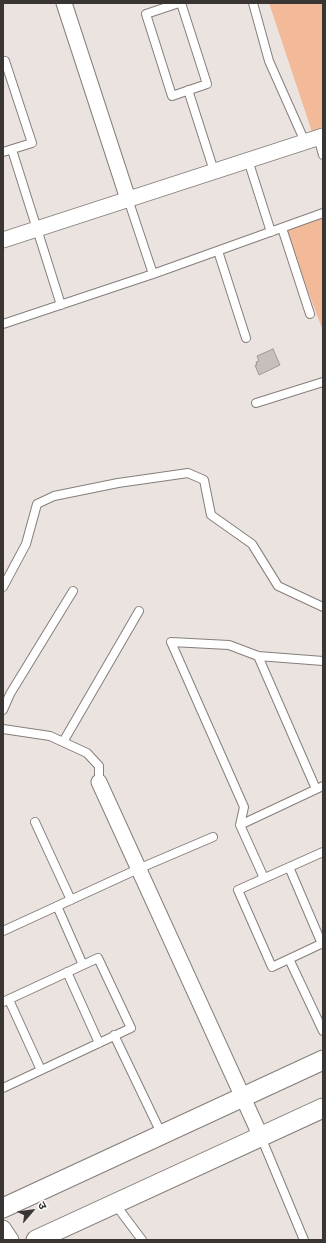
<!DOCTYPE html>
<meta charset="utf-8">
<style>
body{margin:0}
#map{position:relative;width:326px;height:1243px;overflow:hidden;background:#ebe3df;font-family:"Public Sans","Noto Sans Devanagari",sans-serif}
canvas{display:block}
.frame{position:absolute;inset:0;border:4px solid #383533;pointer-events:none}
.north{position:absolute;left:12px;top:1191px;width:40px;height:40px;-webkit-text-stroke:3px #fff;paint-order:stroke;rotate:62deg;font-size:11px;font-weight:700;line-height:16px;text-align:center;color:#383533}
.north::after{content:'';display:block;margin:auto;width:14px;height:18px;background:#383533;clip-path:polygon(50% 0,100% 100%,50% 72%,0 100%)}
</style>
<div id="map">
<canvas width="326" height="1243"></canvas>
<div class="frame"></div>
<div class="north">उ</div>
</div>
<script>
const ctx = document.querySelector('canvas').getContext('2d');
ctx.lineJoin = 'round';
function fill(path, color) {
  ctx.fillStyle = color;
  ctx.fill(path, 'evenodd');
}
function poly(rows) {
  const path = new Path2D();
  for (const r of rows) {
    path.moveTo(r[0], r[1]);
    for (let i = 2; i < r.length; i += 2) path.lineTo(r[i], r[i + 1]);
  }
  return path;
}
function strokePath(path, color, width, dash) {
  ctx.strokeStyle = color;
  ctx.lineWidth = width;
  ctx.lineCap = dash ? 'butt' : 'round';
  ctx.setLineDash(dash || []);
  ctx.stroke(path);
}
fill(poly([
 [269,3,323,3,323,132,313,135],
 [323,216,323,331,285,230]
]), '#f2ba98');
const building = poly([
 [273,349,280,365,259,375,255,365,257,365,256,362,259,361,257,356,273,349]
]);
fill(building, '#c7bfbb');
strokePath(building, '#9f9893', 1);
const service = poly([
 [179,3,146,14,172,96,207,84,181,3],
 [253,3,269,61,305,142],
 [3,62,5,61,32,143,3,152],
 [188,90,214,171],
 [318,137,323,155],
 [12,150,61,305],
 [248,160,271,232],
 [128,199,153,274],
 [282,228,310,314],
 [218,251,246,338],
 [3,324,153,274,323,213],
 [256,403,323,382],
 [3,587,26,544,37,504,54,496,118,483,188,473,204,480,211,515,252,544,278,586,323,607],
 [258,656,316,789],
 [3,710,10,694,73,591],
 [3,729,50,736,87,753,99,766,99,782],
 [63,742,139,611],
 [35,822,71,900],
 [240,825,323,786],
 [323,852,238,890,272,967,323,943],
 [289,867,322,944],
 [264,878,240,825,244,807,171,642,229,645,258,656,323,661],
 [57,906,83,965],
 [3,931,138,869,213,837],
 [289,959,323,1031],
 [67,972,99,1043],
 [9,1000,41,1070],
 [3,1002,98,958,131,1028,3,1088],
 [114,1035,162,1135],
 [261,1137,304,1240],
 [115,1204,142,1240]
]);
const minor = poly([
 [64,3,128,199],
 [3,240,323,136],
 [99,782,261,1137],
 [3,1228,11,1240]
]);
const tertiary = poly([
 [3,1208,323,1060],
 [36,1240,323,1108]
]);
strokePath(service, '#857e7a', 10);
strokePath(minor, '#857e7a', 17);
strokePath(tertiary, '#857e7a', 21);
strokePath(service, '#fff', 8);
strokePath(minor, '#fff', 15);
strokePath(tertiary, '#fff', 19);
</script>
